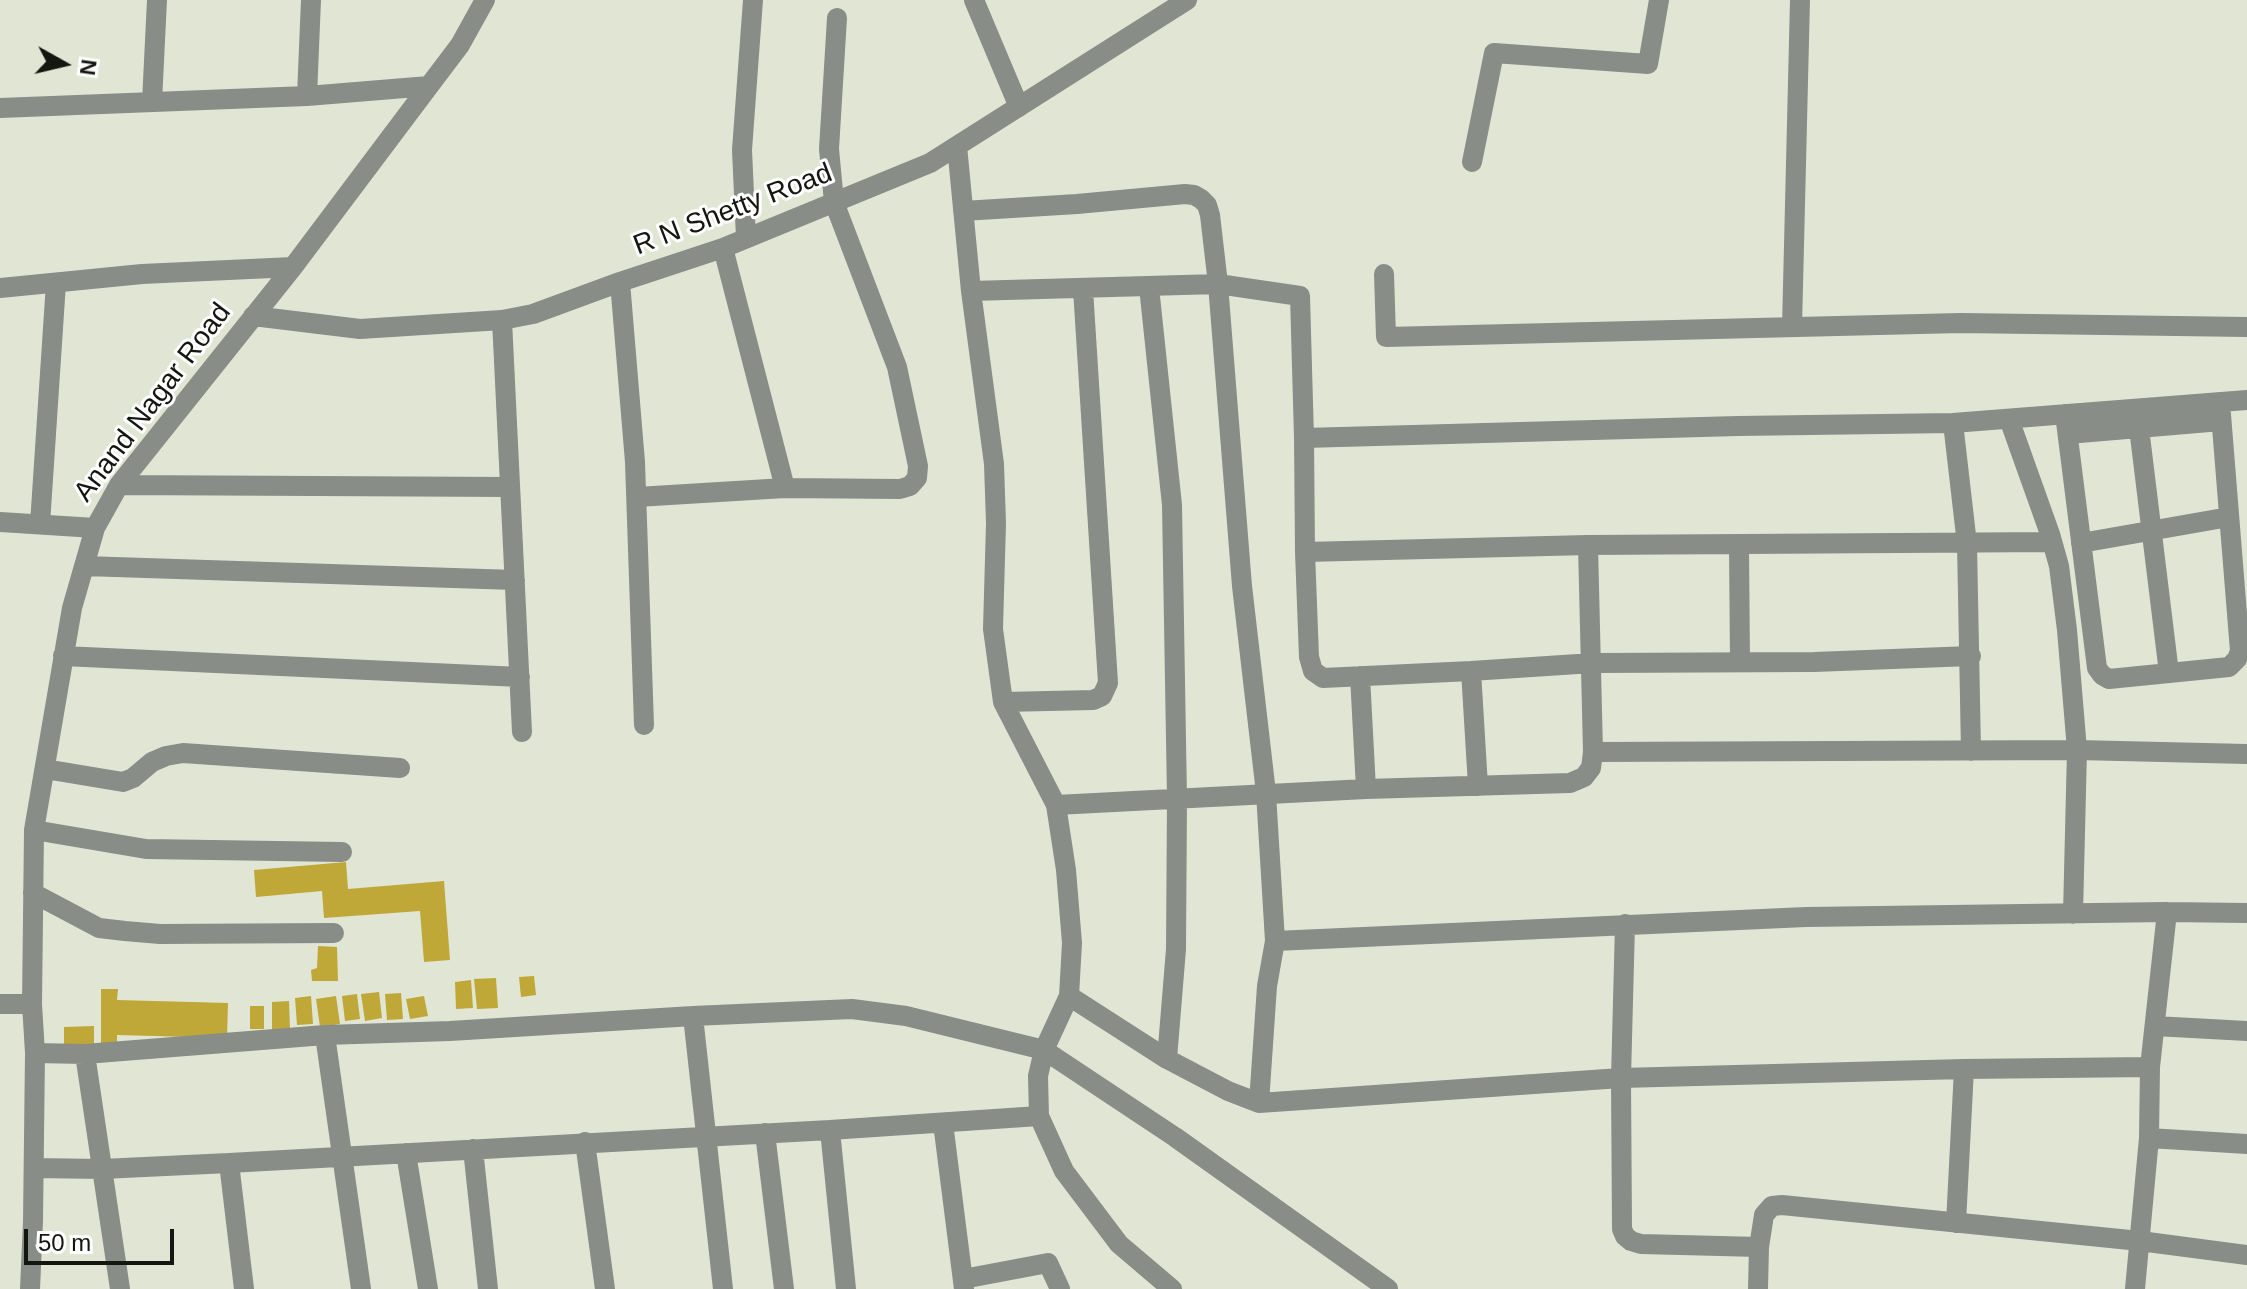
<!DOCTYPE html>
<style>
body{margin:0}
#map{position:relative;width:2247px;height:1289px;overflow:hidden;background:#e1e6d4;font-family:Arial,sans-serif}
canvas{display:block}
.north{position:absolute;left:24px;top:24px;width:80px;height:80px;-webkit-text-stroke:6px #fff;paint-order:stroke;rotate:98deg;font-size:22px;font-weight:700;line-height:32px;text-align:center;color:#141610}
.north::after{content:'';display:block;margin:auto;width:28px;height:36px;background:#141610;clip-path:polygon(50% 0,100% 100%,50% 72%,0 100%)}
.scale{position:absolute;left:24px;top:1229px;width:150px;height:36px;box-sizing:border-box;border:4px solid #141610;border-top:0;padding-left:10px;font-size:24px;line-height:28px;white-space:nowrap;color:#141610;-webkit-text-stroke:6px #fff;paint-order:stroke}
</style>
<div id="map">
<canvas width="2247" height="1289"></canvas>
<div class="north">N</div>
<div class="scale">50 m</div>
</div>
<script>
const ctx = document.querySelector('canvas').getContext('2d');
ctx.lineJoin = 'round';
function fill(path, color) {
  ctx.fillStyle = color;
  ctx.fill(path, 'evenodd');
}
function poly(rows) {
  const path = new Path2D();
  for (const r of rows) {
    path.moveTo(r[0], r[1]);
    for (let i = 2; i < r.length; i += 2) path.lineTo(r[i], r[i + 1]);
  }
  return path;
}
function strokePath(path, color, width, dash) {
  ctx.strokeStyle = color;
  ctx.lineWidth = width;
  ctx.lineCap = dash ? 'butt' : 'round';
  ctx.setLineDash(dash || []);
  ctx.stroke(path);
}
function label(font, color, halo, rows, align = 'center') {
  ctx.font = font + ' Arial,sans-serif';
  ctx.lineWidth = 6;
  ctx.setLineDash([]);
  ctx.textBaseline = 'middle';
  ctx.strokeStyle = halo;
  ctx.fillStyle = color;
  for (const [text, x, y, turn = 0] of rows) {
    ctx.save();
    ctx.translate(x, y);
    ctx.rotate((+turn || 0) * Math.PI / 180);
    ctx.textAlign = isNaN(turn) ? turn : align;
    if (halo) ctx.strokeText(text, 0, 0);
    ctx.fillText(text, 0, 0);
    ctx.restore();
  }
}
fill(poly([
 [346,862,348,889,444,881,450,960,424,962,420,911,324,918,322,891,256,897,254,870],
 [318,946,337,947,338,981,312,981,311,970,317,968],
 [534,976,536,995,521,997,519,977],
 [496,978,498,1008,477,1009,474,979],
 [471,980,473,1008,456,1009,455,982],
 [101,989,118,989,117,1000,228,1003,227,1038,117,1035,117,1044,101,1044],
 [379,992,382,1018,365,1021,361,994],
 [401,993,403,1019,387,1020,385,994],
 [357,994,360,1019,345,1021,342,996],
 [311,996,313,1024,297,1025,295,998],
 [336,996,340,1024,320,1027,316,999],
 [424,996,428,1016,410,1019,406,999],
 [289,1001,290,1030,272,1030,272,1002],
 [250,1006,264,1006,264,1029,250,1029],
 [94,1026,94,1045,64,1045,64,1027]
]), '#bfa738');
strokePath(poly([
 [974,0,1019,107],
 [307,96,311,0],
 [152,102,157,0],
 [0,108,307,96,429,86],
 [957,146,971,291,1218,284,1242,586,1266,793,1275,941,1267,986,1259,1103],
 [1472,162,1494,53,1648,64,1659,0],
 [963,211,1077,204,1185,194,1194,195,1201,199,1207,205,1210,215,1218,284,1300,296,1304,438,1738,426,1953,423,1967,544,1971,751],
 [746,238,742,150,753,0],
 [723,248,785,488],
 [1384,274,1386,337,1961,323,2247,327],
 [620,282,635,462,644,725],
 [1149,287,1172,505,1177,798,1176,949,1167,1059],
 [0,288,142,274,293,267],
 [971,291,994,464,996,523,993,629,1003,702,1056,805,1066,870,1072,943,1069,996,1044,1050,1038,1076,1039,1116,1064,1171,1119,1244,1172,1289],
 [253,316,360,329,502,320,533,314,620,282,723,248,930,163,1187,0],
 [502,320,522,732],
 [1792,327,1800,0],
 [2065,414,2097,668,2102,675,2109,679,2229,667,2237,659,2240,651,2220,402],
 [2009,419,2050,534,2059,566,2067,630,2077,750,2073,914],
 [1953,423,2247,400],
 [2139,428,2169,673],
 [2068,434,2221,421],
 [1304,438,1305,552,1309,657,1313,671,1323,678,1471,671,1593,663,1814,662,1971,656],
 [119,485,510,487],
 [637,497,785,488,900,489,910,486,917,478,918,466,897,367,834,202,829,149,837,18],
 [0,522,95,528],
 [40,524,56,283],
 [2081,543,2229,517],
 [1739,545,1740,662],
 [1305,552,1588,545,2052,542],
 [84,566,515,580],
 [63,656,520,677],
 [1471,671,1478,786],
 [1360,676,1366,789],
 [1003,702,1093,700,1102,696,1108,683,1083,289],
 [1593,752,2077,750,2247,754],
 [45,769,123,782,133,778,152,762,166,756,183,753,400,768],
 [1056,805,1366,789,1570,783,1584,777,1591,768,1593,752,1588,545],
 [34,830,146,849,342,852],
 [33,893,99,928,125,931,160,934,334,933],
 [1625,924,1621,1078,1622,1229,1625,1236,1631,1241,1641,1244,1759,1247],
 [1275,941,1806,917,2167,912,2247,913],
 [1069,996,1167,1059,1228,1091,1259,1103,1621,1078,1964,1069,2150,1067],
 [0,1004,32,1004],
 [693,1016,723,1289],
 [2155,1026,2247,1031],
 [325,1035,361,1289],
 [35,1053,85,1054,120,1289],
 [85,1054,325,1035,450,1031,693,1016,852,1009,906,1016,1044,1050,1175,1137,1388,1289],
 [943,1123,964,1289],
 [830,1130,846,1289],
 [765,1133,784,1289],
 [2149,1138,2247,1144],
 [585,1142,605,1289],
 [473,1149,488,1289],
 [406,1153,428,1289],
 [229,1163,244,1289],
 [34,1168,102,1169,229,1163,830,1130,1039,1116],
 [1956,1223,1964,1069],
 [963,1279,1048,1263,1060,1289],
 [30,1289,33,1221,35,1053,32,1004,34,830,72,608,95,528,119,485,293,267,429,86,460,45,485,0],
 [1758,1289,1759,1247,1764,1215,1772,1206,1782,1205,2140,1241,2247,1255],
 [2135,1289,2149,1138,2150,1067,2167,912]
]), '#888d87', 20);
label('28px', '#141610', '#fff', [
 ["R N Shetty Road",733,210,-21],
 ["Anand Nagar Road",153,403,-53]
]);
</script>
